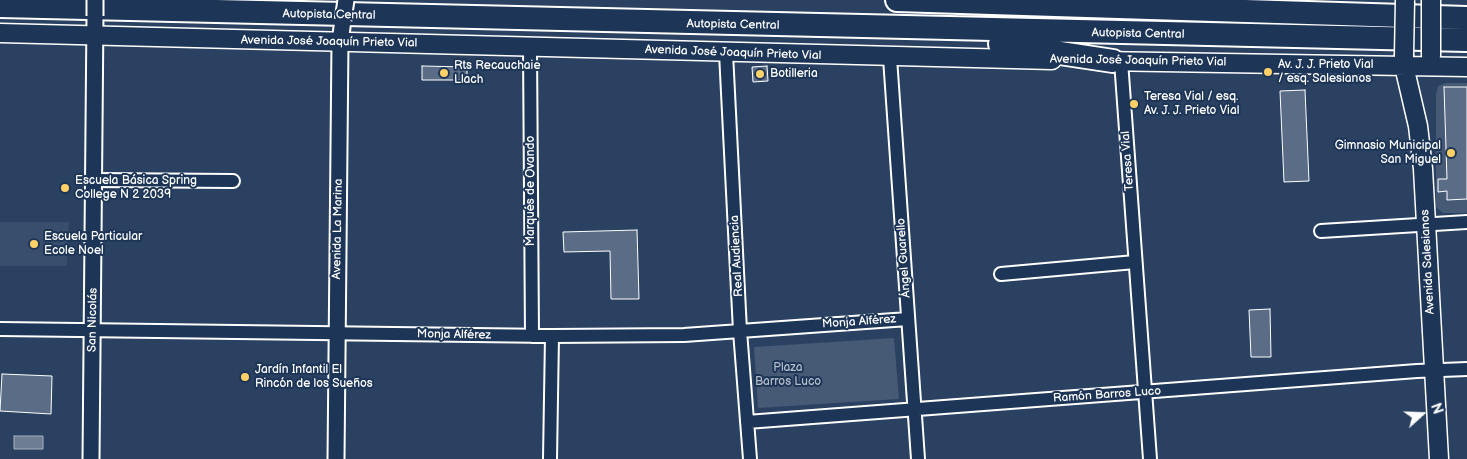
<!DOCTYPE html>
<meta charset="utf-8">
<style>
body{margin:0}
#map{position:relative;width:1467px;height:459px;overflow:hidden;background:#2a4161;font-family:"Balsamiq Sans",sans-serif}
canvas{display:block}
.north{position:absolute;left:1397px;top:389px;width:50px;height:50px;-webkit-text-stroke:4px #1d3557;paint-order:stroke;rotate:70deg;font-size:14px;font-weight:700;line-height:20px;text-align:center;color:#fff}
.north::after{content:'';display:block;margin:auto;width:18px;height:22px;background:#fff;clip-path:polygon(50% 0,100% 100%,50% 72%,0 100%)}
</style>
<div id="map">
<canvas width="1467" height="459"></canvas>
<div class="north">N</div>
</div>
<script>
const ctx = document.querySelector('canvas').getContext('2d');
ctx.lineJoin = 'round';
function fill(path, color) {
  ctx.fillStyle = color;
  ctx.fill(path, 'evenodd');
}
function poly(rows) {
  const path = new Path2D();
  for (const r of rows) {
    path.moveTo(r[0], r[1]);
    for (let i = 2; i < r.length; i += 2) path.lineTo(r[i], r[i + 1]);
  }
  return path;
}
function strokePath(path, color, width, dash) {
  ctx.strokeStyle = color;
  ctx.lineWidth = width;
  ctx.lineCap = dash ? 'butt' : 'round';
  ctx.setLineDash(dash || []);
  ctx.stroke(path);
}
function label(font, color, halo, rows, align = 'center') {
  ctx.font = font + ' "Balsamiq Sans",sans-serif';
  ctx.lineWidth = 4;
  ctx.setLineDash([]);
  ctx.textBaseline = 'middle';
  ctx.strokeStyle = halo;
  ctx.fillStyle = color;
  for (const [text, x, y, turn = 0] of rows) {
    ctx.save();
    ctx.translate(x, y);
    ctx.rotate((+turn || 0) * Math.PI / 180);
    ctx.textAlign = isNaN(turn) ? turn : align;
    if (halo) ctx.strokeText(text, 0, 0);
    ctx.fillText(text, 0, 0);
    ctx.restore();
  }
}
fill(poly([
 [0,222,69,222,67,266,0,266]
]), '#394e6c');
fill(poly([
 [1446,83,1467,83,1467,213,1443,213,1436,207,1436,94,1438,86],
 [894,338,899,399,758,408,754,347]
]), '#465975');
const water = poly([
 [14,436,43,436,43,449,14,449,14,436]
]);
fill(water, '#6d7d92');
strokePath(water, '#a7b1be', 1);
const building = poly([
 [422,66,467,67,467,80,422,80,422,66],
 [767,66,768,81,753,82,752,67,767,66],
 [1444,87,1467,87,1467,199,1447,200,1447,191,1438,192,1438,179,1447,179,1444,87],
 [1305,90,1309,181,1284,182,1280,91,1305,90],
 [637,230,639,299,611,299,610,251,564,252,563,232,637,230],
 [1270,309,1271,357,1251,357,1249,310,1270,309],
 [2,374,52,376,51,414,0,411,2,374]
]);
fill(building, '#5b6c86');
strokePath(building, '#fff', 1);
const minor = poly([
 [530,47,532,336],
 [726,53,740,331,750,459],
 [890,58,918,459],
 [1121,61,1150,459],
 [94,180,233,181],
 [1321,231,1467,222],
 [1001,274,1135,262],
 [0,329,552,336,684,335,908,319],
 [747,422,1417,371,1467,369],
 [550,459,552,336]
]);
const tertiary = poly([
 [91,459,95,16],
 [336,459,340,42,343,20]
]);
const secondary = poly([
 [0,33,1052,60],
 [1404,56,1404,66,1418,126,1423,169,1439,459],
 [1100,61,1467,67]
]);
const motorway = poly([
 [897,0,1467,18],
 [0,6,1467,40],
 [1000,44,1113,61]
]);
strokePath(minor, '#fff', 16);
strokePath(tertiary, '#fff', 19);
strokePath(secondary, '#fff', 21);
strokePath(motorway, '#fff', 26);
strokePath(minor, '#1d3557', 12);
strokePath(tertiary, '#1d3557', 15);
strokePath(secondary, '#1d3557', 18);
strokePath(motorway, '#1d3557', 22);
const tertiaryBridge = poly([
 [95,0,95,16],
 [343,20,346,0]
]);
const secondaryBridge = poly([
 [1404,56,1405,0],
 [1431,56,1431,0]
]);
strokePath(tertiaryBridge, '#fff', 19, []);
strokePath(secondaryBridge, '#fff', 21, []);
strokePath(tertiaryBridge, '#1d3557', 15);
strokePath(secondaryBridge, '#1d3557', 18);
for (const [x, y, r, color] of [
 [1268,72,5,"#ffd166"],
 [444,73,5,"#ffd166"],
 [760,74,5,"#ffd166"],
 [1134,104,5,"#ffd166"],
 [1451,153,5,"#ffd166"],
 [65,188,5,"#ffd166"],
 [34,244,5,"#ffd166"],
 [245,377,5,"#ffd166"]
]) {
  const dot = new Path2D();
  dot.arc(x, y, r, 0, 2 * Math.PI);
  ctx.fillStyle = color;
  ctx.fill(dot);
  strokePath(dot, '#1d3557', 2);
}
label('12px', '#fff', '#1d3557', [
 ["Autopista Central",329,15,1],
 ["Autopista Central",733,25,1],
 ["Autopista Central",1138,34,1],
 ["Avenida José Joaquín Prieto Vial",329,42,1],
 ["Avenida José Joaquín Prieto Vial",733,53,2],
 ["Avenida José Joaquín Prieto Vial",1138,61,1],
 ["Teresa Vial",1128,161,-94],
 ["Marqués de Ovando",531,191,-90],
 ["Avenida La Marina",338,229,-89],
 ["Real Audiencia",737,256,-93],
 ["Ángel Guarello",904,258,-94],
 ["Avenida Salesianos",1428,262,-93],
 ["San Nicolás",93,320,-89],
 ["Monja Alférez",859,322,-4],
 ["Monja Alférez",454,335,1],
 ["Ramón Barros Luco",1107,395,-4]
]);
label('12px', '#fff', '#1d3557', [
 ["Av. J. J. Prieto Vial",1278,65],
 ["/ esq. Salesianos",1278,79],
 ["Rts Recauchaie",454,66],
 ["Llach",454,80],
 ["Botilleria",770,74],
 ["Teresa Vial / esq.",1144,97],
 ["Av. J. J. Prieto Vial",1144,111],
 ["Gimnasio Municipal",1441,146,"right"],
 ["San Miguel",1441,160,"right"],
 ["Escuela Básica Spring",75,181],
 ["College N 2 2039",75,195],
 ["Escuela Particular",44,237],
 ["Ecole Noel",44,251],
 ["Jardín Infantil El",255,370],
 ["Rincón de los Sueños",255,384]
], 'left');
label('12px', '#b5bdc8', '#1d3557', [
 ["Plaza",788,368],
 ["Barros Luco",788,382]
]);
</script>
